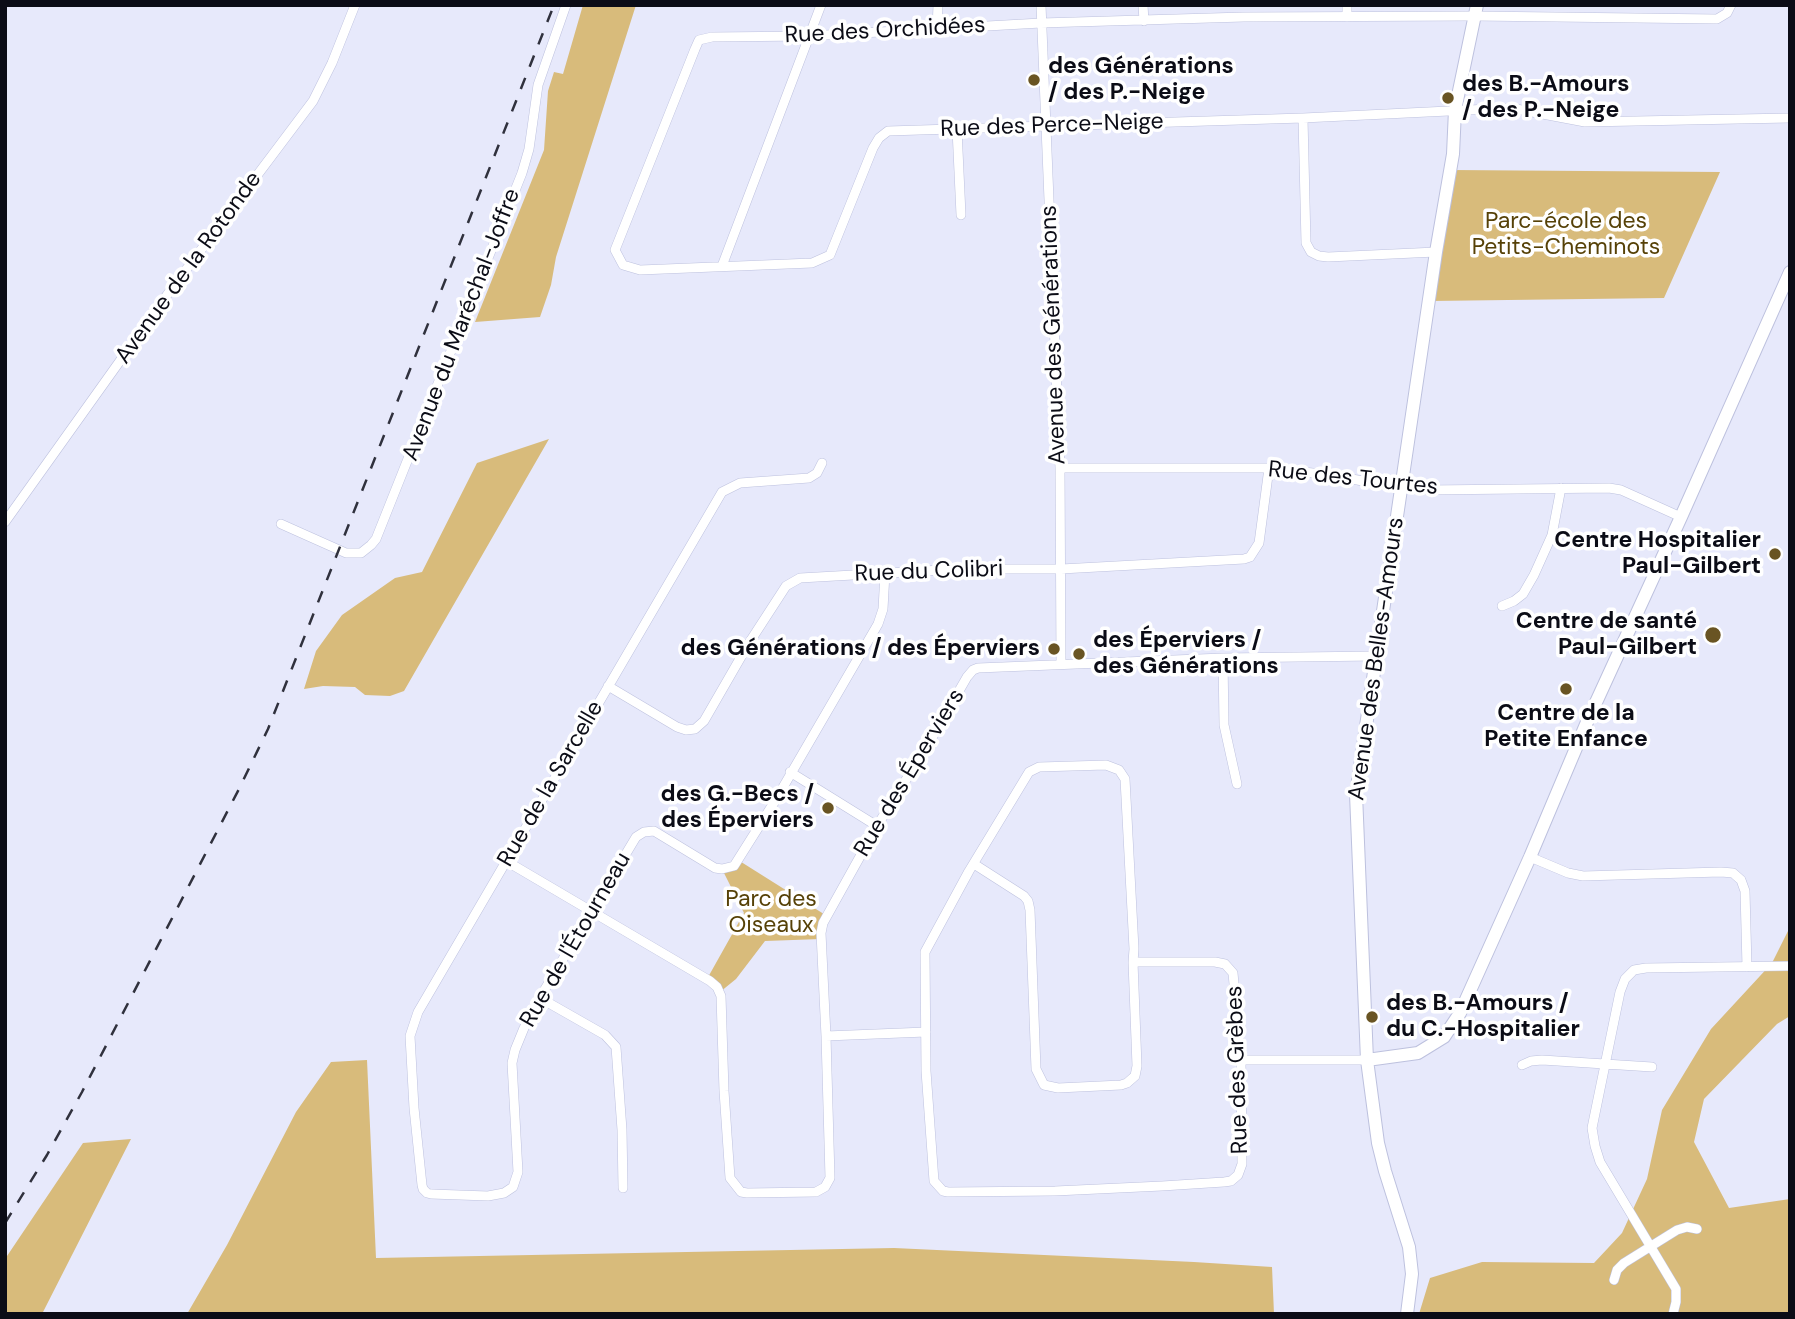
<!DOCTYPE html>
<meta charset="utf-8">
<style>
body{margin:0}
#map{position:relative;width:1795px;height:1319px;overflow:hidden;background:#e7e9fb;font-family:"DM Sans",sans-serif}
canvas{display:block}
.frame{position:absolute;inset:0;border:7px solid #0b0c16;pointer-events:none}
</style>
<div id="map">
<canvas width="1795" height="1319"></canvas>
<div class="frame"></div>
</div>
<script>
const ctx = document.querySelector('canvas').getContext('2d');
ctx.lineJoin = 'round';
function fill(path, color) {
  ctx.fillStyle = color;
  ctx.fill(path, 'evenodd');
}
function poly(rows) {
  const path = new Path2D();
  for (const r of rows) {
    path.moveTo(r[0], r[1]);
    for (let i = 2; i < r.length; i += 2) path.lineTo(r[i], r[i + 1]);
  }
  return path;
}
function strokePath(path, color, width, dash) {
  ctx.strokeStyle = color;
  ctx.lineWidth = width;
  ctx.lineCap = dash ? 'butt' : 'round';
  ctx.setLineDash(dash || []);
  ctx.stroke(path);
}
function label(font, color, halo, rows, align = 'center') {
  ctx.font = font + ' "DM Sans",sans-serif';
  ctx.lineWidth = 7;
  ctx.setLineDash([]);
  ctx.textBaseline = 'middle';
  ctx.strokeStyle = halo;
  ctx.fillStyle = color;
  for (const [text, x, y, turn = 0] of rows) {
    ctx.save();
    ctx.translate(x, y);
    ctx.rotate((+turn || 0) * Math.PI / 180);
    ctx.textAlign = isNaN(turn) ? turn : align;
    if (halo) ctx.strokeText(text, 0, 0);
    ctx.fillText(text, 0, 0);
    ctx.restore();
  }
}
fill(poly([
 [583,5,636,5,556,257,551,285,540,317,475,322,544,150,548,91,554,72,563,74],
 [1451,170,1720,172,1664,298,1430,301],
 [549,439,404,691,390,696,365,695,355,687,323,686,304,689,316,651,342,615,395,578,422,572,477,463],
 [738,860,827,916,821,939,765,941,736,979,720,992,707,979,744,913,722,869],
 [1790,927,1790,1016,1777,1024,1704,1099,1694,1142,1729,1208,1790,1199,1790,1314,1419,1314,1430,1278,1482,1262,1594,1263,1622,1233,1647,1179,1662,1110,1711,1029,1772,963],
 [367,1060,376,1258,894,1248,1194,1262,1272,1267,1274,1314,187,1314,227,1245,296,1112,331,1062],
 [131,1139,42,1314,5,1314,5,1259,83,1143]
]), '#d8bb7b');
const minor = poly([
 [1041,5,1060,468,1061,664],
 [1143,5,1144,21],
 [1347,5,1347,17],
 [1731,5,1727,13,1717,19,1475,16,1244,17,1041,23,808,36,712,37,699,40,695,49,615,250,623,265,640,270,812,263,830,255,873,148,879,138,888,131,1303,118,1511,108,1585,122,1790,118],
 [937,29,938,5],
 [1303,118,1306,243,1311,252,1319,256,1328,257,1436,252],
 [957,129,961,215],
 [722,266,821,5],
 [822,463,817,473,809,478,740,483,722,492,418,1012,410,1036,414,1108,422,1185,423,1189,427,1193,431,1194,488,1196,504,1193,513,1187,518,1172,512,1063,515,1050,524,1028,542,994,636,837,644,832,654,831,715,868,722,869,734,866,775,801,878,624,883,609,885,573],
 [1060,468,1269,468,1330,475,1401,488,1428,490,1609,488,1621,490,1681,517],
 [5,522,167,295,313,101,332,63,355,5],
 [281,524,346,553,361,553,371,545,376,539,522,173,529,149,538,85,566,5],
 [1502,606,1514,601,1523,594,1534,575,1552,535,1561,488],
 [1223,658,1224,725,1237,784],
 [608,686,677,727,686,730,695,729,704,721,749,643,786,586,800,578,959,569,1061,569,1244,559,1250,557,1259,543,1269,468],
 [790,772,877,826],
 [1530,857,1568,873,1583,876,1721,872,1733,873,1741,880,1745,891,1747,967],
 [506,861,710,981,717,987,721,996,724,1091,730,1178,741,1192,747,1193,816,1192,825,1187,830,1178,826,1036,821,933,823,923,877,826,929,743,967,677,973,670,978,668,1223,658,1375,656],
 [974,864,1024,896,1028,901,1030,910,1036,1069,1044,1085,1058,1088,1121,1085,1127,1083,1135,1076,1137,1066,1133,962,1134,949,1125,779,1119,770,1106,765,1039,767,1029,772,969,871,925,952,926,1071,934,1181,943,1191,948,1192,1055,1191,1162,1186,1224,1182,1231,1181,1238,1175,1242,1164,1241,1060,1233,973,1225,964,1215,962,1133,962],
 [540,998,605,1035,616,1047,622,1130,623,1188],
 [826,1036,926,1032],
 [1241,1060,1367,1060],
 [1522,1065,1531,1061,1542,1060,1652,1067],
 [1614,1280,1617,1270,1624,1263,1677,1230,1687,1227,1697,1229],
 [1673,1314,1676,1302,1676,1289,1600,1162,1595,1146,1592,1128,1620,992,1625,979,1634,970,1646,968,1790,966]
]);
const tertiary = poly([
 [1367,1060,1418,1053,1444,1037,1460,1013,1530,857,1587,722,1681,517,1790,272],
 [1407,1314,1412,1274,1409,1247,1385,1171,1378,1143,1367,1060,1356,794,1436,252,1453,154,1455,110,1477,5]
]);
strokePath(minor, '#bdc1de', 10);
strokePath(tertiary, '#bdc1de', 14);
strokePath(minor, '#fff', 9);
strokePath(tertiary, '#fff', 12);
strokePath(poly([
 [5,1223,47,1155,82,1092,239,789,268,729,554,5]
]), '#30313d', 2.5, [12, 12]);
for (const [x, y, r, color] of [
 [1034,80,7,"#695423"],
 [1448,98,7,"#695423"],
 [1775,554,7,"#695423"],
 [1713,635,9,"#695423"],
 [1054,649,7,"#695423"],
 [1079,654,7,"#695423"],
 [1566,689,7,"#695423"],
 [828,808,7,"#695423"],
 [1372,1017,7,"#695423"]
]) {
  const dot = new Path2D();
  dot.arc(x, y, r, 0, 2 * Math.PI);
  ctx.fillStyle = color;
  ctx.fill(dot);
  strokePath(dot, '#fff', 2.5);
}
label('23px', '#0b0c16', '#fff', [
 ["Rue des Orchidées",885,31,-3],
 ["Rue des Perce-Neige",1052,126,-2],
 ["Avenue de la Rotonde",189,268,-54],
 ["Avenue du Maréchal-Joffre",462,325,-69],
 ["Avenue des Générations",1054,335,-92],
 ["Rue des Tourtes",1353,479,6],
 ["Rue du Colibri",929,572,-2],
 ["Avenue des Belles-Amours",1377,659,-82],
 ["Rue des Éperviers",910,773,-59],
 ["Rue de la Sarcelle",551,784,-60],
 ["Rue de l'Étourneau",576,940,-60],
 ["Rue des Grèbes",1238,1070,-92]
]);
label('bold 23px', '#0b0c16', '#fff', [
 ["des Générations",1048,67],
 ["/ des P.-Neige",1048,93],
 ["des B.-Amours",1462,85],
 ["/ des P.-Neige",1462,111],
 ["Centre Hospitalier",1761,541,"right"],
 ["Paul-Gilbert",1761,567,"right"],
 ["Centre de santé",1697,622,"right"],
 ["Paul-Gilbert",1697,648,"right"],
 ["des Éperviers /",1093,641],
 ["des Générations",1093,667],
 ["des Générations / des Éperviers",1040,649,"right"],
 ["Centre de la",1566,714,"center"],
 ["Petite Enfance",1566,740,"center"],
 ["des G.-Becs /",814,795,"right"],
 ["des Éperviers",814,821,"right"],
 ["des B.-Amours /",1386,1004],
 ["du C.-Hospitalier",1386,1030]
], 'left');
label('23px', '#564107', '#fff', [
 ["Parc-école des",1566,222],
 ["Petits-Cheminots",1566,248],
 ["Parc des",771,900],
 ["Oiseaux",771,926]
]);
</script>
